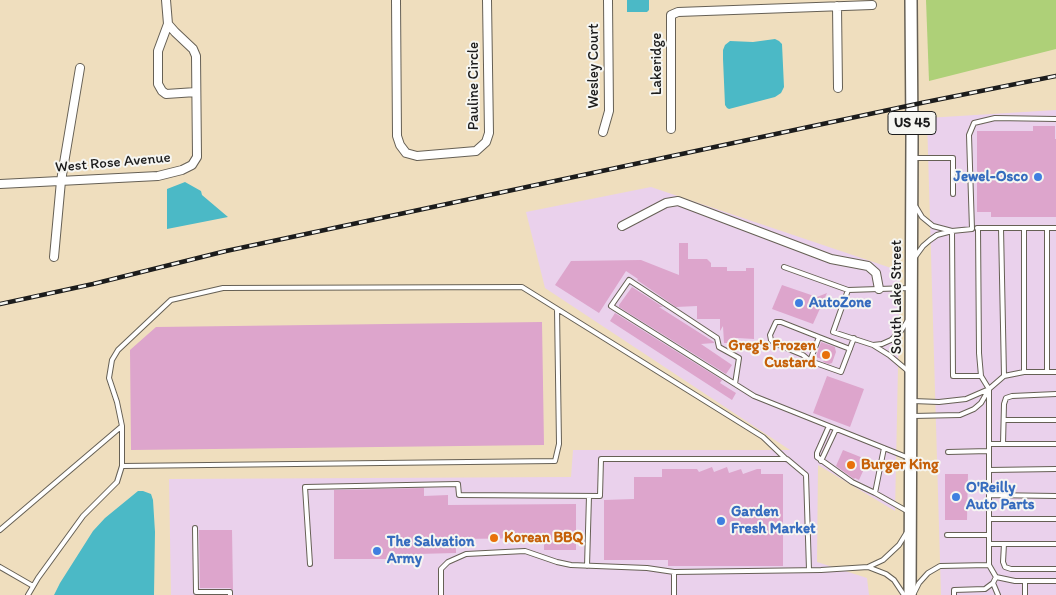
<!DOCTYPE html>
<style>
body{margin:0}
canvas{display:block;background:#efdebe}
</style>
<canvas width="1056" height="595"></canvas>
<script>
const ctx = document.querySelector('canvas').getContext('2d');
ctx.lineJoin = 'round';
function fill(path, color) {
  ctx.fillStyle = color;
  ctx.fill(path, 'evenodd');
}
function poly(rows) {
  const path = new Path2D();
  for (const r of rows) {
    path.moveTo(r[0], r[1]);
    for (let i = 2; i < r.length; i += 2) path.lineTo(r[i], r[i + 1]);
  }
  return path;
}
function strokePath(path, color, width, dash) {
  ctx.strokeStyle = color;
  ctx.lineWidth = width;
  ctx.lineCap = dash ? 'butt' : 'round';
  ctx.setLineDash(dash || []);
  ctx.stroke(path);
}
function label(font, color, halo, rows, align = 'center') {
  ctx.font = font + ' Itim,sans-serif';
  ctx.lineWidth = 4;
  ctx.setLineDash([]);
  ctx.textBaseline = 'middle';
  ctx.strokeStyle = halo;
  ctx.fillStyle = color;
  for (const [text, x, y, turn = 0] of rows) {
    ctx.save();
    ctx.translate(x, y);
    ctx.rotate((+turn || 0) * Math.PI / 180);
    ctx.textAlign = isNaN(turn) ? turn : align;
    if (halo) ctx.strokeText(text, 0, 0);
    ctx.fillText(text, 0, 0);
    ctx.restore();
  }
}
fill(poly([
 [1056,110,1056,595,941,595,927,118],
 [651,187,900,271,895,511,818,465,817,562,867,578,869,595,171,595,169,479,571,477,573,450,790,450,545,288,526,212]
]), '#ead1ec');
fill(poly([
 [926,0,1056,0,1056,49,929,81]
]), '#aed078');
fill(poly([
 [627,0,649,0,649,10,647,12,627,12],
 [775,39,779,41,782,44,784,87,781,93,775,97,729,109,727,108,725,105,723,59,723,50,725,45,730,41,753,42],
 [185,182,201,191,202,195,228,217,167,229,167,189],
 [138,491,143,491,151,494,153,500,155,532,154,595,54,595,60,583,93,531,105,518]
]), '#4bb9c6');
fill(poly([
 [1033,126,1055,126,1055,139,1056,139,1056,217,991,217,991,212,977,212,977,131,1033,131],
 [679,243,688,243,688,259,707,259,711,263,711,267,727,267,727,271,746,271,746,268,754,268,754,339,737,338,737,343,724,343,723,326,720,331,720,319,697,319,697,306,676,307,637,280,638,279,626,271,599,313,555,285,571,261,641,260,679,275],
 [782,285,817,297,827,293,813,324,772,309],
 [632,287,663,307,659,307,714,342,714,343,701,344,732,365,726,374,619,307,619,305],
 [615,313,722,380,720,383,736,393,732,400,610,321],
 [542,322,544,445,131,450,130,350,156,327],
 [821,342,835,347,835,348,836,352,832,363,829,364,823,362,824,360,816,357],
 [827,376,864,389,850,427,813,413],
 [843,450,868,460,859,480,855,478,854,479,836,466],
 [712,467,714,472,727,467,729,473,741,469,743,474,757,469,761,469,761,474,783,474,783,566,668,566,668,560,604,560,604,500,634,499,634,477,662,477,662,469,697,469,699,472],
 [945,474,968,474,967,520,945,520],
 [424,488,424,496,448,495,448,505,576,504,576,550,544,550,544,538,456,539,456,553,417,554,417,559,334,559,334,490],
 [199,530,232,530,233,590,230,588,200,588]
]), '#dda5cc');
const lane = poly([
 [914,158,953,158,953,194],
 [916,207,922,217,933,226,952,231],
 [977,228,1056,228],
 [978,228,979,353,981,376,989,389,989,565,996,577,1015,581,1056,581],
 [1001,228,1004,376],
 [1024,228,1024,372],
 [952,231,953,376,981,376],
 [915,257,923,246,930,240,937,235,952,231,972,229,969,135,974,123,995,118,1056,119],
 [784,267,848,290],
 [873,345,882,344,891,340,901,331,908,320],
 [850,349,819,337,810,361,841,372,854,338],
 [810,361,803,355,774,343,771,340,770,335,776,322,781,322,819,337],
 [908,371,889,355,873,345,833,332,848,290,910,288],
 [1047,372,1047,228],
 [735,384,739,358,719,347,717,338,629,280,611,306,754,396,909,458],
 [1056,394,1012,396,1006,398,1004,404,1003,444,1056,444],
 [913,401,939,402,966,399,989,389,1004,376,1024,372,1056,372],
 [913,416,960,415,974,409,981,403,988,391],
 [1004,420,1056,420],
 [122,426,117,402,109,378,112,360,118,350,171,300,223,288,522,287,763,437,786,459],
 [829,426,817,453,817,457,852,482,875,493],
 [989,444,1003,444],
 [884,448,875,493,907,511],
 [948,452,989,451],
 [821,461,836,429],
 [989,470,1056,469],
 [989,495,1056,496],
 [989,519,1056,519],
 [195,528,196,592,230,592,230,595],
 [0,530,122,426,122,466],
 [947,535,989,535],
 [989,544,1056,544],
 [1004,544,1003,562,1005,567,1011,569,1056,569],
 [310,564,305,487,458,484,459,495,600,496,601,459,787,459,806,475,809,570],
 [587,566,589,496],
 [0,567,33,586],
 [868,567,886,574,894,580,904,595],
 [993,583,998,595],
 [914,593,919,583,928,573,940,566,989,565],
 [28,595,38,578,83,516,117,482,122,466,555,461,559,444,557,309],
 [441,595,441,569,448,562,466,554,525,551,557,562,571,565,647,568,674,572],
 [674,595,674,572,821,570,868,567,883,560,899,545,907,532],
 [954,595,954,590,985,589,993,583,996,577],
 [1025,595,1025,581]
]);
const street = poly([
 [166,0,168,24,158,51,158,84,162,91,166,94,196,92],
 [396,0,397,136,400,145,406,153,417,156,476,151,486,142,489,133,487,0],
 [837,6,838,88],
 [671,129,671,15,678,12,872,5],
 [603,132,609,111,608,0],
 [0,184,158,176,182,170,192,165,197,157,196,56,193,49,175,32,168,24],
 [622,226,666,203,678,201,831,259,868,266,876,273,879,289],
 [54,257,61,181,80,68]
]);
const primary = poly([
 [910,595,912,136,911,0]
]);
strokePath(lane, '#666055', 6);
strokePath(street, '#666055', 10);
strokePath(primary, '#666055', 14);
strokePath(lane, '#fff', 4);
strokePath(street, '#fff', 8);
strokePath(primary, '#fff', 11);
const rail = poly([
 [0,304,93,284,226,251,926,102,1056,76]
]);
strokePath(rail, '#1c1c1c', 4.5);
strokePath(rail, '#f6f6f2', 2.5, [8]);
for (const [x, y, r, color] of [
 [1038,177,5,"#3f7fe0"],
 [799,303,5,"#3f7fe0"],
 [826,355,5,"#e8710a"],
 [851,465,5,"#e8710a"],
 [956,497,5,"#3f7fe0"],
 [721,521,5,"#3f7fe0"],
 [494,538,5,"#e8710a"],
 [377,551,5,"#3f7fe0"]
]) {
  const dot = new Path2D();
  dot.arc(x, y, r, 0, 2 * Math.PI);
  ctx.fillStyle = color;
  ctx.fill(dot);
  strokePath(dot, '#f6f6f2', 2);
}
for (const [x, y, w] of [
 [912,123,48]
]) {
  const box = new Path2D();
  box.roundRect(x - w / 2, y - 11.5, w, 23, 4);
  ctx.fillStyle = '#f6f6f2';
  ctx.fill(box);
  strokePath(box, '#1c1c1c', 1);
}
label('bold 14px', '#1c1c1c', null, [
 ["US 45",912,123]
]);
label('15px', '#1c1c1c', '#f6f6f2', [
 ["Lakeridge",657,64,-90],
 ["Wesley Court",594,66,-90],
 ["Pauline Circle",474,86,-90],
 ["West Rose Avenue",113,163,-5],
 ["South Lake Street",897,297,-90]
]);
label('bold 15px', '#366cbe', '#f6f6f2', [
 ["Jewel-Osco",1028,177,"right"],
 ["AutoZone",809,303],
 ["O'Reilly",966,488],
 ["Auto Parts",966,505],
 ["Garden",731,512],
 ["Fresh Market",731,529],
 ["The Salvation",387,542],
 ["Army",387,559]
], 'left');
label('bold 15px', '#c56008', '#f6f6f2', [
 ["Greg's Frozen",816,346,"right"],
 ["Custard",816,363,"right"],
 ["Burger King",861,465],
 ["Korean BBQ",504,538]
], 'left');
</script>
